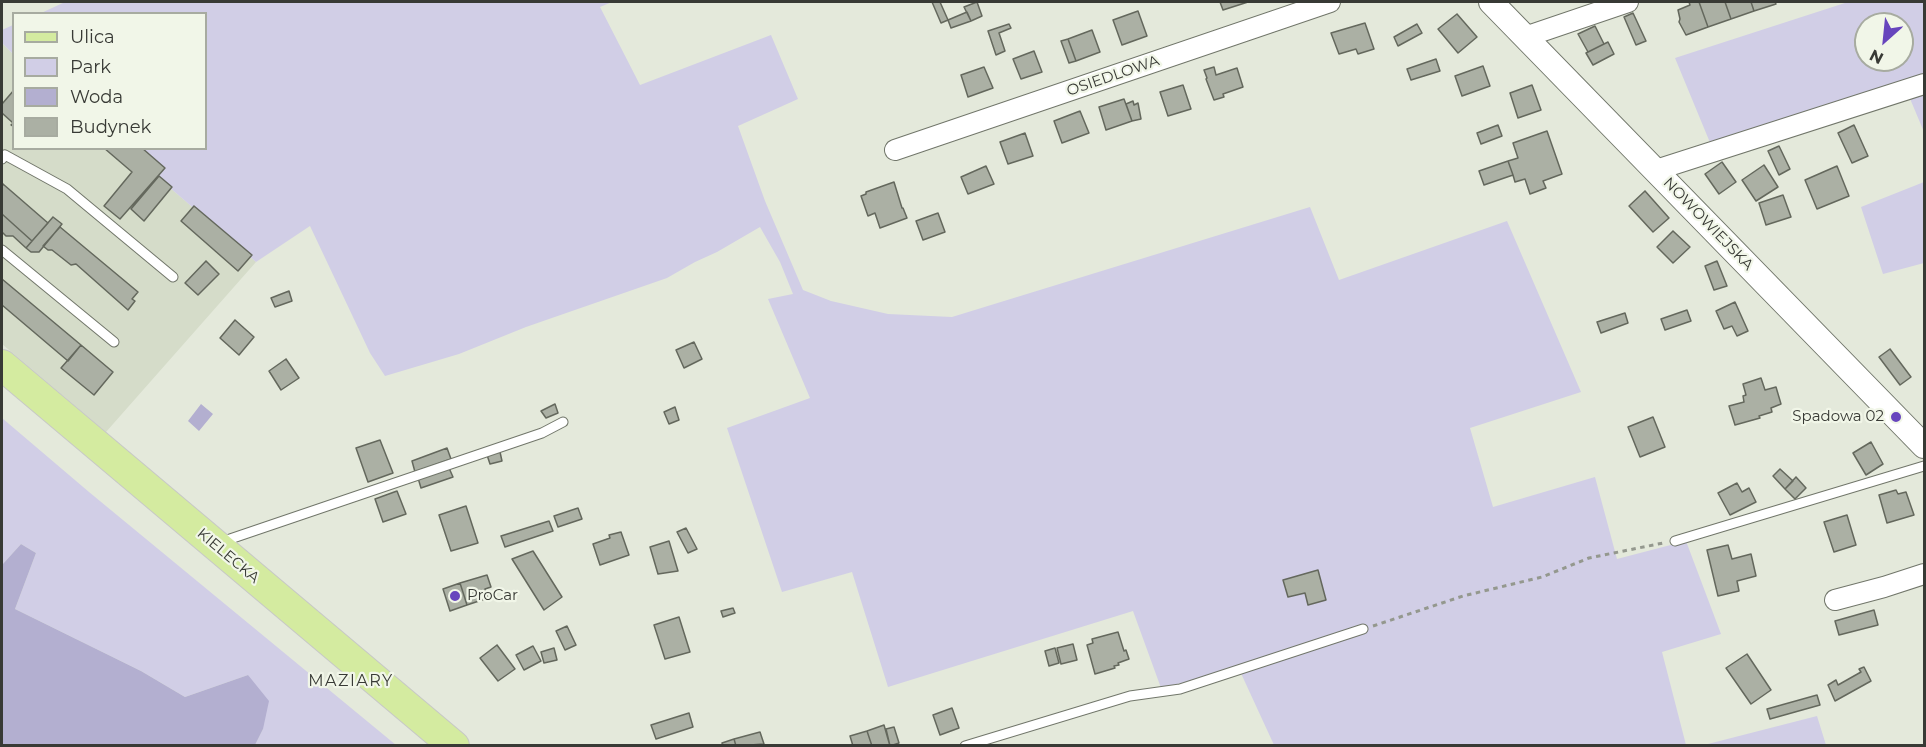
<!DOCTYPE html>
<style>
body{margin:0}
#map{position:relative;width:1926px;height:747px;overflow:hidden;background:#e4e9db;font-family:Montserrat,sans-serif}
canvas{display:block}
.frame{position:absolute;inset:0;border:3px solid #383a35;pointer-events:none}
.legend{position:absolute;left:12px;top:12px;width:195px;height:138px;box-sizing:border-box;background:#f1f6e8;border:2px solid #a7aba0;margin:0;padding:8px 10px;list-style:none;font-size:18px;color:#383a35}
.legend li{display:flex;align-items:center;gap:12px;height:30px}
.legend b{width:30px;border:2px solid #a7aba0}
.north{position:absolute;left:1854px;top:12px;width:60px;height:60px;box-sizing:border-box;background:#f1f6e8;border:2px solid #a7aba0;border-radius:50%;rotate:207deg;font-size:16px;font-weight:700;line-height:24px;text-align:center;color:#383a35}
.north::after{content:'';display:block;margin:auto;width:21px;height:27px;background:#6745bd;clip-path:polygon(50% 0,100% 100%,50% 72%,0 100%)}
</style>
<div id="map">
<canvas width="1926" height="747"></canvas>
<div class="frame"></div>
<ul class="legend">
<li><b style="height:8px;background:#d4eba0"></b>Ulica</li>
<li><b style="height:16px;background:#d1cee6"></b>Park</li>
<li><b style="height:16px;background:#b3afd0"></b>Woda</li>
<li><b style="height:16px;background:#abb0a4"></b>Budynek</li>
</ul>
<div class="north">N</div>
</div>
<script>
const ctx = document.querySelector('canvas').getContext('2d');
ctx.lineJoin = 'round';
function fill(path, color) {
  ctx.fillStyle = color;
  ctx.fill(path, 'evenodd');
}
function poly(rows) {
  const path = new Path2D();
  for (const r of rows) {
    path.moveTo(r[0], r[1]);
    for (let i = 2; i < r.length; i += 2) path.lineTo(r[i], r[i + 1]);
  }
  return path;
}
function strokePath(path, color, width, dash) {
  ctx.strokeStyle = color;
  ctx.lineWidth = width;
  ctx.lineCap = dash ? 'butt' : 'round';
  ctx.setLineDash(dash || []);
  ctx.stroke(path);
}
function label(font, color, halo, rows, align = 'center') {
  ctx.font = font + ' Montserrat,sans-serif';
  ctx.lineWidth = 4.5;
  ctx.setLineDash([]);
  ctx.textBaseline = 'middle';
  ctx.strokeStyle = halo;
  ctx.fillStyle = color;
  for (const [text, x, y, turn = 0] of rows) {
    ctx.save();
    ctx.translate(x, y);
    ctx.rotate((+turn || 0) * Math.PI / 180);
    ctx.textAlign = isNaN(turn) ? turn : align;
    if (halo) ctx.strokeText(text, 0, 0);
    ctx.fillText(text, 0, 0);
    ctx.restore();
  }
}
fill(poly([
 [2,43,13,54,14,148,125,149,256,262,106,432,2,344]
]), '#d5dcc9');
fill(poly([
 [65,2,612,2,600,7,640,85,771,35,798,99,738,126,765,201,803,290,831,301,888,314,952,317,1310,207,1339,280,1507,221,1581,392,1470,428,1493,507,1595,477,1617,559,1686,541,1721,634,1662,652,1686,745,1274,745,1239,669,1161,688,1133,611,888,687,852,572,782,592,727,428,810,398,768,299,793,294,780,262,760,227,717,252,695,262,667,278,526,327,459,354,385,376,370,353,310,226,256,262,125,149,206,148,206,14,39,14],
 [1848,2,1924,2,1924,132,1903,82,1711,145,1675,58],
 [1866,24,1902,24,1902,60,1866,60],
 [13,25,13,54,2,43,2,30],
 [1924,182,1924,263,1883,274,1861,207],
 [2,418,89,492,396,745,255,745,263,729,248,675,185,697,141,671,15,609,36,553,21,544,2,565],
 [1817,716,1826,745,1704,745]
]), '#d1cee6');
fill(poly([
 [201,404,213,414,199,431,188,421],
 [21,544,36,553,15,609,141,671,185,697,248,675,269,701,263,729,255,745,2,745,2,565]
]), '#b3afd0');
const building = poly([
 [932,2,940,2,948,20,941,23,932,2],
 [977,2,982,16,971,21,964,7,977,2],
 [1220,2,1248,2,1223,10,1220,2],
 [1689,2,1699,2,1708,27,1686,35,1679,22,1680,19,1678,10,1690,5,1689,2],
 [1699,2,1725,2,1731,19,1708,27,1699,2],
 [1725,2,1751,2,1754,11,1731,19,1725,2],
 [1751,2,1775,2,1776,4,1754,11,1751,2],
 [1138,11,1147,36,1122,45,1113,20,1138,11],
 [967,12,971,21,951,28,948,20,967,12],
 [1633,13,1646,41,1636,45,1624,17,1633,13],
 [1457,14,1477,37,1458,53,1438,29,1457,14],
 [1365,23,1374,49,1358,54,1356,49,1339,54,1331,33,1365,23],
 [1009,24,1011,28,999,33,1005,51,996,55,988,31,1009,24],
 [1417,24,1422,33,1398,46,1394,37,1417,24],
 [1595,26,1604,44,1588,52,1578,34,1595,26],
 [1092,30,1100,52,1076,61,1068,39,1092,30],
 [1068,39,1076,61,1069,63,1061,41,1068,39],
 [1608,42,1614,54,1593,65,1586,53,1608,42],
 [1034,51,1042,72,1021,79,1013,59,1034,51],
 [1436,59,1440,71,1411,80,1407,69,1436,59],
 [1483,66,1490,86,1462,96,1455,76,1483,66],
 [984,67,993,88,968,97,961,75,984,67],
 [1214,67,1216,75,1237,68,1243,87,1223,94,1224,97,1214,100,1206,79,1207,78,1204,70,1214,67],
 [1183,85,1191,109,1168,116,1160,92,1183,85],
 [1532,85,1541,110,1518,118,1510,93,1532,85],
 [14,90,14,127,11,125,13,123,2,113,2,104,14,90],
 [1124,99,1132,121,1106,130,1099,107,1124,99],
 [1133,101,1134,105,1138,103,1141,119,1132,121,1126,104,1133,101],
 [1080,111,1089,133,1062,143,1054,121,1080,111],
 [1498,125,1502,136,1481,144,1477,133,1498,125],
 [1854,125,1868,156,1852,163,1838,133,1854,125],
 [1547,131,1562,174,1543,181,1546,188,1530,194,1525,179,1515,182,1513,175,1508,161,1518,158,1513,143,1547,131],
 [1025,133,1033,156,1008,164,1000,142,1025,133],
 [1779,146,1790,169,1779,175,1768,151,1779,146],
 [104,148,142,148,165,168,120,219,104,206,132,172,104,148],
 [1508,161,1513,175,1484,185,1479,171,1508,161],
 [1722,162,1736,182,1719,194,1705,174,1722,162],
 [1764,165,1778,187,1756,201,1742,180,1764,165],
 [986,166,994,184,968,194,961,177,986,166],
 [1837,166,1849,196,1817,209,1805,180,1837,166],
 [159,176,172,187,144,221,131,209,159,176],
 [894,182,902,208,903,208,907,218,880,228,875,213,868,216,861,196,866,194,866,192,894,182],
 [3,184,48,223,32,241,2,214,2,187,3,184],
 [1645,191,1669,218,1653,232,1629,206,1645,191],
 [1783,195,1791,217,1766,225,1759,203,1783,195],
 [194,206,252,255,238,271,181,221,194,206],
 [938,213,945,232,923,240,916,221,938,213],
 [2,214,32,241,26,248,13,236,6,236,2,232,2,214],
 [53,217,62,224,39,252,31,252,26,248,53,217],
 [60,227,138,292,132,299,135,301,128,310,76,264,71,265,52,250,48,250,43,246,60,227],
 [1673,231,1690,247,1673,263,1657,247,1673,231],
 [206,261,219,274,198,295,185,283,206,261],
 [1717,261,1727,286,1714,290,1705,266,1717,261],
 [2,279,81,345,68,361,2,305,2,279],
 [289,291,292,301,275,307,271,298,289,291],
 [1735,302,1748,331,1737,336,1732,326,1724,329,1716,311,1735,302],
 [1687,310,1691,321,1665,330,1661,319,1687,310],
 [1625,313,1628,323,1601,333,1597,322,1625,313],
 [235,320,254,337,239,355,220,338,235,320],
 [694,342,702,359,684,368,676,350,694,342],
 [81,345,113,372,94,395,61,368,81,345],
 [1890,349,1911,377,1900,385,1879,357,1890,349],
 [286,359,299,378,281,390,269,371,286,359],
 [1761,378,1765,390,1776,387,1781,404,1771,408,1772,412,1759,416,1760,418,1735,425,1729,406,1744,402,1743,396,1746,395,1743,384,1761,378],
 [555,404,558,413,546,418,541,411,555,404],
 [675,407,679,420,669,424,664,412,675,407],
 [1653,417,1665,447,1640,457,1628,427,1653,417],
 [380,440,393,473,368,482,356,448,380,440],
 [1871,442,1883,464,1866,475,1853,453,1871,442],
 [447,448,451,459,415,472,412,461,447,448],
 [500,452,502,461,490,464,487,455,500,452],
 [449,468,453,477,421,488,418,478,449,468],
 [1780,469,1793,481,1785,489,1773,476,1780,469],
 [1796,477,1806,488,1795,499,1785,489,1796,477],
 [1737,483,1742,492,1749,488,1756,502,1730,515,1718,493,1737,483],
 [1896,490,1898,494,1906,492,1914,515,1887,523,1879,495,1896,490],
 [397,491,406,514,383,522,375,499,397,491],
 [466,506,478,543,451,551,439,515,466,506],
 [578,508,582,519,558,527,554,516,578,508],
 [1847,515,1856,545,1834,552,1824,522,1847,515],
 [549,521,553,531,505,547,501,536,549,521],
 [686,528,697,549,688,553,677,532,686,528],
 [621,532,629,555,600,565,593,544,610,538,609,535,621,532],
 [669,541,678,571,658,574,650,547,669,541],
 [1728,545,1732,559,1751,554,1756,576,1737,581,1739,591,1718,596,1707,550,1728,545],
 [533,551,562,597,544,610,512,559,533,551],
 [1318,570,1326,600,1308,605,1305,593,1288,597,1283,580,1318,570],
 [487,575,491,587,485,589,488,598,467,605,460,583,487,575],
 [460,583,467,605,450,611,443,589,460,583],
 [733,608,735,613,723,617,721,611,733,608],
 [1874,610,1878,625,1839,635,1835,621,1874,610],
 [679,617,690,652,665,659,654,625,679,617],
 [567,626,576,645,565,650,556,631,567,626],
 [1118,632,1124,651,1126,650,1129,659,1118,663,1119,665,1114,666,1115,668,1095,674,1087,645,1093,643,1092,639,1118,632],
 [1073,644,1077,660,1061,664,1057,648,1073,644],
 [497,645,515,669,498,681,480,658,497,645],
 [533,646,541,661,524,670,516,655,533,646],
 [554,648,557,660,544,663,541,652,554,648],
 [1055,648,1059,663,1049,666,1045,651,1055,648],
 [1747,654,1771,690,1751,704,1726,668,1747,654],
 [1864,667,1871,681,1835,701,1828,685,1836,680,1838,685,1861,672,1859,669,1864,667],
 [1817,695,1820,705,1770,719,1767,709,1817,695],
 [952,708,959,728,940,735,933,715,952,708],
 [689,713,693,727,656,739,651,725,689,713],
 [884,725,890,746,872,746,867,731,884,725],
 [894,727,899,743,890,746,886,729,894,727],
 [867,731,872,746,853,746,850,736,867,731],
 [760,732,764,744,736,746,734,739,760,732],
 [734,739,736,746,723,746,722,743,734,739]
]);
fill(building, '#abb0a4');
strokePath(building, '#64685d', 1.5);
const service = poly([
 [2,159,5,155,67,189,173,277],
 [2,250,114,342],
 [1675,541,1924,466],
 [222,544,230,539,542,433,563,422],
 [965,746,1130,696,1180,689,1363,629]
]);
const minor = poly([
 [1525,37,1628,2],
 [895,150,1330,2],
 [1656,170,1924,84],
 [1835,600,1884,587,1924,574]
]);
const tertiary = poly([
 [1491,2,1924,446]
]);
const primary = poly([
 [2,365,454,746]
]);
strokePath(service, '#71766a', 11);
strokePath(minor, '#71766a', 22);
strokePath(tertiary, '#71766a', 26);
strokePath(primary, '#c7c8c6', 32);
strokePath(poly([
 [1373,626,1463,596,1542,577,1589,558,1663,543]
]), '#94988e', 3, [4.5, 4.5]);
strokePath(service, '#fff', 9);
strokePath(minor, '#fff', 20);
strokePath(tertiary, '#fff', 24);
strokePath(primary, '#d4eba0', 30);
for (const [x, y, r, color] of [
 [1896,417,6,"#6745bd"],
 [455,596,6,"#6745bd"]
]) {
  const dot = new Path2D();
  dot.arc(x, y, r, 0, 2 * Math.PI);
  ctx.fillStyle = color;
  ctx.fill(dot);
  strokePath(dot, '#f1f6e8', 2);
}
label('15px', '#383a35', '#f1f6e8', [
 ["OSIEDLOWA",1113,76,-19],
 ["NOWOWIEJSKA",1708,224,46],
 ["KIELECKA",228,556,40]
]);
label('15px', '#383a35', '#f1f6e8', [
 ["Spadowa 02",1884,417],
 ["ProCar",467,596,"left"]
], 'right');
ctx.letterSpacing = '1.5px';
label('16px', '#383a35', '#f1f6e8', [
 ["MAZIARY",351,681]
]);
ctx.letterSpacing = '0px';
</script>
